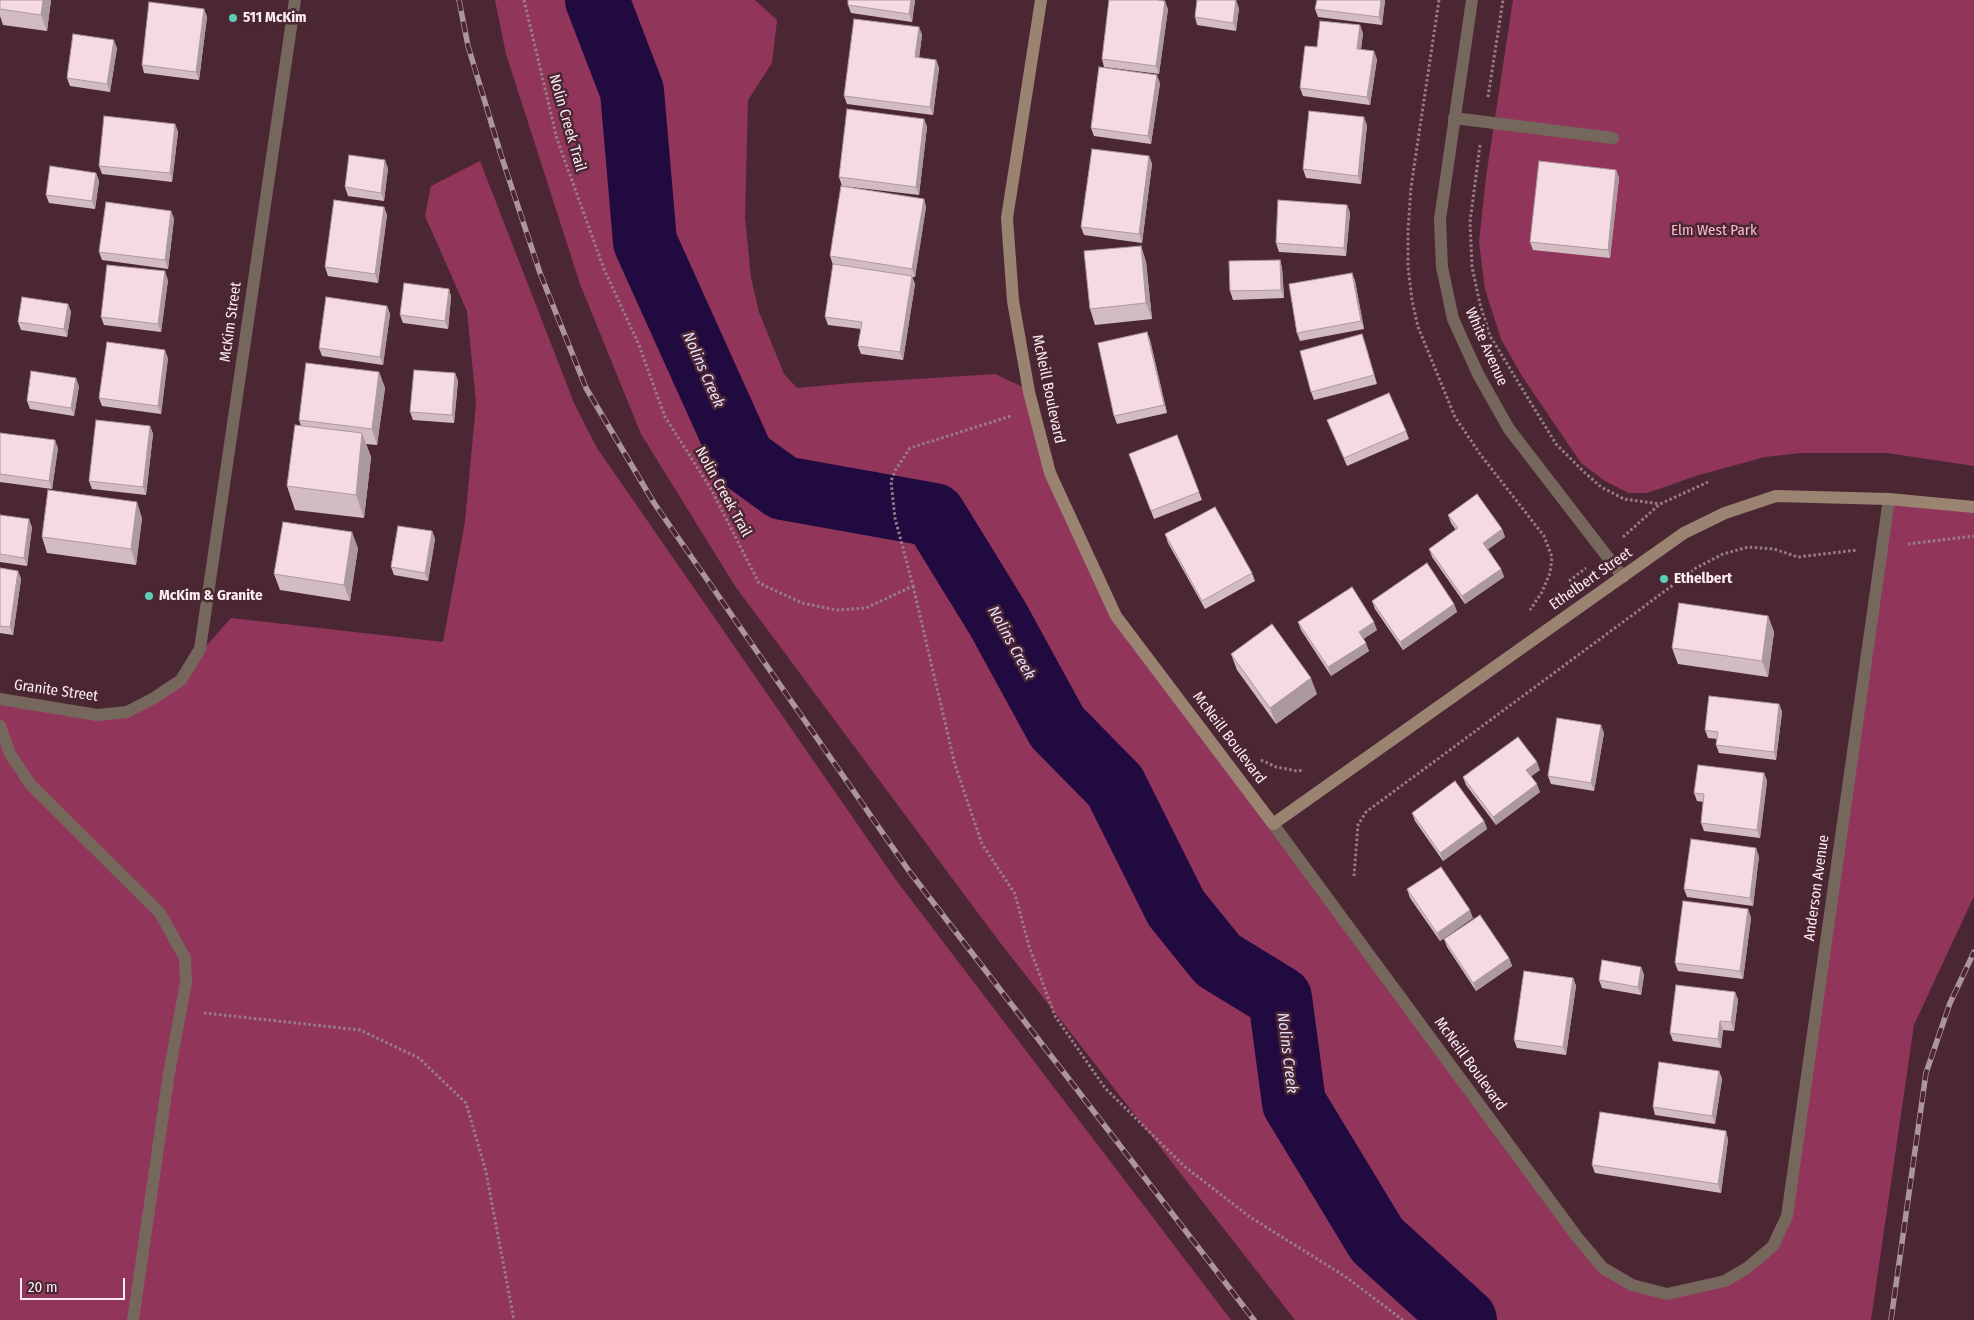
<!DOCTYPE html>
<style>
body{margin:0}
#map{position:relative;width:1974px;height:1320px;overflow:hidden;background:#4b2734;font-family:"Fira Sans Condensed",sans-serif}
canvas{display:block}
.scale{position:absolute;left:20px;top:1278px;width:105px;height:22px;box-sizing:border-box;border:2px solid #fcedf1;border-top:0;padding-left:6px;font-size:15px;line-height:18px;white-space:nowrap;color:#fcedf1;-webkit-text-stroke:4px #4b2734;paint-order:stroke}
</style>
<div id="map">
<canvas width="1974" height="1320"></canvas>
<div class="scale">20 m</div>
</div>
<script>
const ctx = document.querySelector('canvas').getContext('2d');
ctx.lineJoin = 'round';
function fill(path, color) {
  ctx.fillStyle = color;
  ctx.fill(path, 'evenodd');
}
function poly(rows) {
  const path = new Path2D();
  for (const r of rows) {
    path.moveTo(r[0], r[1]);
    for (let i = 2; i < r.length; i += 2) path.lineTo(r[i], r[i + 1]);
  }
  return path;
}
function strokePath(path, color, width, dash) {
  ctx.strokeStyle = color;
  ctx.lineWidth = width;
  ctx.lineCap = dash ? 'butt' : 'round';
  ctx.setLineDash(dash || []);
  ctx.stroke(path);
}
function label(font, color, halo, rows, align = 'center') {
  ctx.font = font + ' "Fira Sans Condensed",sans-serif';
  ctx.lineWidth = 5;
  ctx.setLineDash([]);
  ctx.textBaseline = 'middle';
  ctx.strokeStyle = halo;
  ctx.fillStyle = color;
  for (const [text, x, y, turn = 0] of rows) {
    ctx.save();
    ctx.translate(x, y);
    ctx.rotate((+turn || 0) * Math.PI / 180);
    ctx.textAlign = isNaN(turn) ? turn : align;
    if (halo) ctx.strokeText(text, 0, 0);
    ctx.fillText(text, 0, 0);
    ctx.restore();
  }
}
fill(poly([
 [495,0,755,0,777,20,772,63,748,100,745,217,751,278,759,312,784,374,797,388,852,383,995,374,1031,391,1053,471,1120,614,1604,1265,1633,1283,1666,1291,1724,1278,1771,1243,1785,1215,1886,501,1974,511,1974,896,1914,1025,1871,1320,1295,1320,995,936,735,586,641,434,580,284,506,54],
 [1513,0,1974,0,1974,466,1887,453,1801,453,1765,457,1699,475,1647,493,1629,493,1605,481,1581,463,1522,376,1501,339,1485,289,1479,242,1486,177],
 [480,161,574,403,597,448,896,880,1231,1320,0,1320,0,702,99,718,158,700,231,618,443,642,465,522,476,403,467,311,425,216,431,186]
]), '#92355b');
strokePath(poly([
 [597,0,632,91,645,242,743,459,783,488,934,515,998,619,1057,727,1115,786,1176,908,1218,960,1280,998,1294,1103,1377,1240,1465,1320]
]), '#210a40', 64);
strokePath(poly([
 [524,0,557,139,604,269,639,345,665,417,711,489,759,583,802,603,837,610,866,608,913,586,895,518,891,481,896,469,910,448,1011,416],
 [1439,0,1411,187,1408,230,1408,267,1412,300,1418,327,1455,417,1480,454,1544,536,1552,557,1550,573,1542,592,1530,610],
 [1488,97,1503,0],
 [1480,145,1470,222,1472,267,1480,304,1490,336,1556,444,1584,472,1601,487,1624,499,1660,504],
 [1623,537,1660,504,1708,482],
 [1908,544,1974,536],
 [1569,581,1586,568],
 [913,586,955,765,982,844,1015,894,1029,946,1055,1016,1105,1088,1184,1166,1250,1217,1346,1277,1403,1320],
 [1261,760,1276,767,1297,771,1304,770],
 [1354,876,1358,825,1366,812,1696,568,1723,554,1748,547,1774,549,1798,557,1857,550],
 [204,1013,360,1030,419,1058,466,1103,486,1172,514,1320]
]), '#987d86', 3, [2.5, 2.5]);
strokePath(poly([
 [1454,118,1613,138],
 [0,726,10,754,31,785,160,913,185,958,186,982,169,1073,133,1320]
]), '#76675c', 12);
strokePath(poly([
 [1472,0,1440,219,1442,267,1453,319,1478,374,1509,429,1623,577],
 [0,699,97,715,127,712,154,698,181,680,200,649,295,0],
 [1273,824,1577,1237,1603,1268,1632,1285,1667,1294,1725,1281,1747,1268,1773,1246,1787,1216,1889,499]
]), '#76675c', 12);
strokePath(poly([
 [1041,0,1007,218,1013,301,1029,392,1050,473,1116,616,1273,824,1684,533,1725,513,1776,496,1889,499,1974,507]
]), '#9b8372', 12);
const rail = poly([
 [459,0,468,46,501,155,540,273,586,388,654,503,909,871,1254,1320],
 [1891,1320,1926,1073,1950,1003,1974,952]
]);
strokePath(rail, '#ad959d', 5.5);
strokePath(rail, '#4b2734', 4, [11]);
fill(poly([
 [0,0,51,0,47,31,3,25,0,16],
 [915,0,912,22,851,13,848,5],
 [1317,0,1385,0,1382,25,1318,17,1315,9],
 [1239,8,1236,31,1197,25,1195,17],
 [204,9,207,17,199,80,144,73,142,65],
 [1168,9,1159,74,1104,67,1102,59],
 [919,27,922,35,919,58,936,60,939,68,933,115,847,104,844,96],
 [1363,33,1361,49,1377,59,1370,105,1303,96,1300,88,1317,47],
 [117,48,110,92,70,86,67,78],
 [1160,83,1151,144,1094,136,1091,128],
 [924,119,927,127,919,195,842,186,839,177],
 [175,124,178,132,172,182,102,174,99,166],
 [1367,125,1361,184,1306,178,1303,169],
 [1149,156,1152,164,1142,243,1084,235,1081,227],
 [388,168,384,201,348,196,345,187],
 [1616,170,1619,178,1610,258,1533,250,1530,242],
 [96,173,99,181,95,209,49,203,46,195],
 [924,199,926,207,915,277,912,277,915,284,903,360,861,354,858,346,861,329,828,325,825,317,833,265,830,256],
 [1347,205,1350,213,1346,256,1279,252,1276,243],
 [384,207,387,215,378,283,328,276,325,267],
 [171,211,174,219,168,269,102,260,99,252],
 [1141,246,1146,262,1152,319,1095,325,1090,309],
 [1280,260,1282,268,1284,298,1233,300,1230,291],
 [1352,273,1355,281,1364,329,1300,341,1297,333],
 [168,280,161,332,104,325,101,317],
 [449,289,451,297,448,329,403,323,400,315],
 [68,304,71,312,67,337,21,330,18,322],
 [387,306,390,314,383,365,322,356,319,348],
 [1147,332,1150,340,1167,413,1117,424,1114,416],
 [1362,334,1377,384,1314,400,1311,392],
 [168,358,161,414,102,406,99,398],
 [379,372,385,388,377,445,366,444,371,457,364,518,295,510,287,486,301,426,299,420],
 [455,373,458,381,454,423,413,420,410,412],
 [79,386,74,416,30,409,27,401],
 [1327,420,1406,431,1409,439,1347,466],
 [150,426,153,434,146,495,92,489,89,481],
 [0,433,58,448,52,489,0,482],
 [1177,435,1202,500,1154,519,1129,454],
 [0,515,32,527,27,566,0,562],
 [1448,515,1502,529,1505,537,1488,549,1501,569,1504,577,1465,604,1432,557,1429,549,1456,530,1451,523],
 [142,518,136,565,47,553,42,537],
 [432,531,435,539,428,581,394,575,391,567],
 [1165,534,1252,573,1255,581,1205,609,1168,543],
 [358,548,350,601,280,590,274,574],
 [0,568,18,571,21,579,13,635,0,633],
 [1372,601,1454,604,1457,612,1403,650,1375,609],
 [1768,616,1774,632,1768,677,1678,664,1672,648],
 [1298,622,1377,630,1363,639,1369,651,1331,676,1301,630],
 [1231,654,1317,694,1276,724,1237,670],
 [1779,704,1782,712,1776,760,1719,753,1716,745,1717,739,1708,738,1705,730],
 [1604,733,1594,791,1551,784,1548,776],
 [1540,770,1531,776,1540,792,1496,825,1466,785,1463,777],
 [1764,773,1767,781,1760,838,1704,831,1701,823,1703,802,1697,801,1694,793],
 [1412,813,1484,821,1487,829,1443,861,1415,821],
 [1759,856,1753,906,1687,897,1684,889],
 [1407,889,1473,918,1440,941,1410,898],
 [1748,909,1751,918,1743,979,1678,971,1675,963],
 [1444,939,1509,958,1512,966,1476,991,1447,947],
 [1641,967,1644,975,1641,995,1602,988,1599,980],
 [1573,978,1576,986,1566,1055,1517,1048,1514,1040],
 [1735,992,1738,1000,1734,1031,1723,1030,1721,1048,1673,1041,1670,1033],
 [1719,1071,1722,1079,1715,1124,1655,1115,1653,1107],
 [1726,1131,1728,1140,1721,1193,1595,1173,1592,1165]
]), '#d3bbc2');
fill(poly([
 [43,0,51,0,47,31,41,15],
 [911,0,915,0,912,22,909,14],
 [1236,0,1239,8,1236,31,1233,23],
 [1381,0,1385,0,1382,25,1379,17],
 [1165,1,1168,9,1159,74,1156,66],
 [204,9,207,17,199,80,196,72],
 [1360,25,1363,33,1360,57,1357,49],
 [919,27,922,35,918,65,915,57],
 [114,40,117,48,110,92,107,84],
 [1374,51,1377,59,1370,105,1367,97],
 [936,60,939,68,933,115,930,107],
 [1157,75,1160,83,1151,144,1148,136],
 [1364,117,1367,125,1361,184,1358,176],
 [924,119,927,127,919,195,916,187],
 [175,124,178,132,172,182,170,173],
 [1149,156,1152,164,1142,243,1139,234],
 [385,160,388,168,384,201,381,193],
 [1616,170,1619,178,1610,258,1608,250],
 [96,173,99,181,95,209,92,201],
 [924,199,926,207,915,277,912,269],
 [1347,205,1350,213,1346,256,1344,248],
 [384,207,387,215,378,283,375,274],
 [171,211,174,219,168,269,165,260],
 [1141,246,1146,262,1152,319,1146,303],
 [1280,260,1282,268,1284,298,1281,290],
 [165,271,168,280,161,332,158,324],
 [1352,273,1355,281,1364,329,1361,321],
 [912,276,915,284,903,360,900,352],
 [449,289,451,297,448,329,445,321],
 [68,304,71,312,67,337,64,329],
 [387,306,390,314,383,365,380,357],
 [1147,332,1150,340,1167,413,1164,405],
 [1362,334,1365,342,1377,384,1374,375],
 [165,350,168,358,161,414,158,406],
 [379,372,385,388,377,445,372,429],
 [455,373,458,381,454,423,452,415],
 [76,378,79,386,74,416,71,408],
 [150,426,153,434,146,495,143,487],
 [362,433,371,457,364,518,356,495],
 [55,440,58,448,52,489,49,481],
 [137,502,142,518,136,565,131,549],
 [29,519,32,527,27,566,24,558],
 [1502,529,1505,537,1486,551,1483,543],
 [432,531,435,539,428,581,425,573],
 [352,532,358,548,350,601,344,585],
 [1501,569,1504,577,1465,604,1462,596],
 [18,571,21,579,13,635,10,627],
 [1454,604,1457,612,1403,650,1400,642],
 [1768,616,1774,632,1768,677,1762,661],
 [1374,622,1377,630,1362,640,1359,632],
 [1366,643,1369,651,1331,676,1328,667],
 [1311,678,1317,694,1276,724,1270,708],
 [1779,704,1782,712,1776,760,1774,752],
 [1601,725,1604,733,1594,791,1591,783],
 [1537,762,1540,770,1529,778,1526,770],
 [1764,773,1767,781,1760,838,1757,830],
 [1537,784,1540,792,1496,825,1493,817],
 [1484,821,1487,829,1443,861,1440,853],
 [1756,848,1759,856,1753,906,1750,898],
 [1748,909,1751,918,1743,979,1740,971],
 [1470,910,1473,918,1440,941,1437,933],
 [1509,958,1512,966,1476,991,1473,983],
 [1641,967,1644,975,1641,995,1638,987],
 [1573,978,1576,986,1566,1055,1563,1047],
 [1735,992,1738,1000,1734,1031,1731,1022],
 [1720,1021,1723,1030,1721,1048,1718,1039],
 [1719,1071,1722,1079,1715,1124,1712,1116],
 [1726,1131,1728,1140,1721,1193,1718,1184]
]), '#ac999e');
const building = poly([
 [0,0,43,0,41,15,0,9,0,0],
 [848,0,911,0,909,14,848,5,848,0],
 [1109,0,1157,0,1165,1,1156,66,1102,59,1109,0],
 [1197,0,1236,0,1233,23,1195,17,1197,0],
 [1317,0,1381,0,1379,17,1315,9,1317,0],
 [149,2,204,9,196,72,142,65,149,2],
 [854,19,919,27,915,57,936,60,930,107,844,96,854,19],
 [1320,21,1360,25,1357,49,1374,51,1367,97,1300,88,1305,46,1317,47,1320,21],
 [73,34,114,40,107,84,67,78,73,34],
 [1099,67,1157,75,1148,136,1091,128,1099,67],
 [847,109,924,119,916,187,839,177,847,109],
 [1309,111,1364,117,1358,176,1303,169,1309,111],
 [104,116,175,124,170,173,99,166,104,116],
 [1092,149,1149,156,1139,234,1081,227,1092,149],
 [349,155,385,160,381,193,345,187,349,155],
 [1539,161,1616,170,1608,250,1530,242,1539,161],
 [50,166,96,173,92,201,46,195,50,166],
 [841,186,924,199,912,269,830,256,841,186],
 [334,200,384,207,375,274,325,267,334,200],
 [1278,200,1347,205,1344,248,1276,243,1278,200],
 [106,202,171,211,165,260,99,252,106,202],
 [1141,246,1146,303,1090,309,1084,251,1141,246],
 [1280,260,1281,290,1230,291,1229,261,1280,260],
 [833,264,912,276,900,352,858,346,862,322,825,317,833,264],
 [107,265,165,271,158,324,101,317,107,265],
 [1352,273,1361,321,1297,333,1289,284,1352,273],
 [404,283,449,289,445,321,400,315,404,283],
 [22,297,68,304,64,329,18,322,22,297],
 [326,297,387,306,380,357,319,348,326,297],
 [1147,332,1164,405,1114,416,1098,343,1147,332],
 [1362,334,1374,375,1311,392,1300,351,1362,334],
 [107,342,165,350,158,406,99,398,107,342],
 [306,363,379,372,372,429,299,420,306,363],
 [414,370,455,373,452,415,410,412,414,370],
 [31,371,76,378,71,408,27,401,31,371],
 [1389,393,1406,431,1344,458,1327,420,1389,393],
 [96,420,150,426,143,487,89,481,96,420],
 [295,425,362,433,356,495,287,486,295,425],
 [0,433,55,440,49,481,0,474,0,433],
 [1177,435,1199,492,1151,511,1129,454,1177,435],
 [48,490,137,502,131,549,42,537,48,490],
 [1477,494,1502,529,1483,543,1501,569,1462,596,1429,549,1458,528,1448,515,1477,494],
 [1215,507,1252,573,1202,601,1165,534,1215,507],
 [0,515,29,519,24,558,0,554,0,515],
 [283,522,352,532,344,585,274,574,283,522],
 [398,526,432,531,425,573,391,567,398,526],
 [1427,563,1454,604,1400,642,1372,601,1427,563],
 [0,568,18,571,10,627,0,626,0,568],
 [1352,587,1374,622,1359,632,1366,643,1328,667,1298,622,1352,587],
 [1679,603,1768,616,1762,661,1672,648,1679,603],
 [1272,624,1311,678,1270,708,1231,654,1272,624],
 [1709,696,1779,704,1774,752,1716,745,1718,732,1705,730,1709,696],
 [1557,718,1601,725,1591,783,1548,776,1557,718],
 [1518,737,1537,762,1526,770,1537,784,1493,817,1463,777,1518,737],
 [1698,765,1764,773,1757,830,1701,823,1704,794,1694,793,1698,765],
 [1455,781,1484,821,1440,853,1412,813,1455,781],
 [1691,839,1756,848,1750,898,1684,889,1691,839],
 [1441,867,1470,910,1437,933,1407,889,1441,867],
 [1683,901,1748,909,1740,971,1675,963,1683,901],
 [1480,915,1509,958,1473,983,1444,939,1480,915],
 [1602,960,1641,967,1638,987,1599,980,1602,960],
 [1524,971,1573,978,1563,1047,1514,1040,1524,971],
 [1676,985,1735,992,1731,1022,1720,1021,1718,1039,1670,1033,1676,985],
 [1659,1062,1719,1071,1712,1116,1653,1107,1659,1062],
 [1600,1112,1726,1131,1718,1184,1592,1165,1600,1112]
]);
fill(building, '#f5dae2');
strokePath(building, '#ac999e', 1);
for (const [x, y, r, color] of [
 [233,18,5,"#5eceb7"],
 [1664,579,5,"#5eceb7"],
 [149,596,5,"#5eceb7"]
]) {
  const dot = new Path2D();
  dot.arc(x, y, r, 0, 2 * Math.PI);
  ctx.fillStyle = color;
  ctx.fill(dot);
  strokePath(dot, '#4b2734', 2);
}
label('bold 15px', '#fcedf1', '#4b2734', [
 ["511 McKim",243,18],
 ["Ethelbert",1674,579],
 ["McKim & Granite",159,596]
], 'left');
label('15px', '#fcedf1', '#4b2734', [
 ["Nolin Creek Trail",567,123,74],
 ["McKim Street",231,322,-82],
 ["White Avenue",1486,347,66],
 ["McNeill Boulevard",1048,389,78],
 ["Nolin Creek Trail",723,492,61],
 ["Ethelbert Street",1591,579,-35],
 ["Granite Street",56,691,8],
 ["McNeill Boulevard",1229,738,53],
 ["Anderson Avenue",1817,888,-82],
 ["McNeill Boulevard",1470,1064,54]
]);
label('15px', '#fabccf', '#4b2734', [
 ["Elm West Park",1714,231]
]);
label('italic 16px', '#e5def9', '#4b2734', [
 ["Nolins Creek",703,370,66],
 ["Nolins Creek",1011,643,61],
 ["Nolins Creek",1287,1053,83]
]);
</script>
